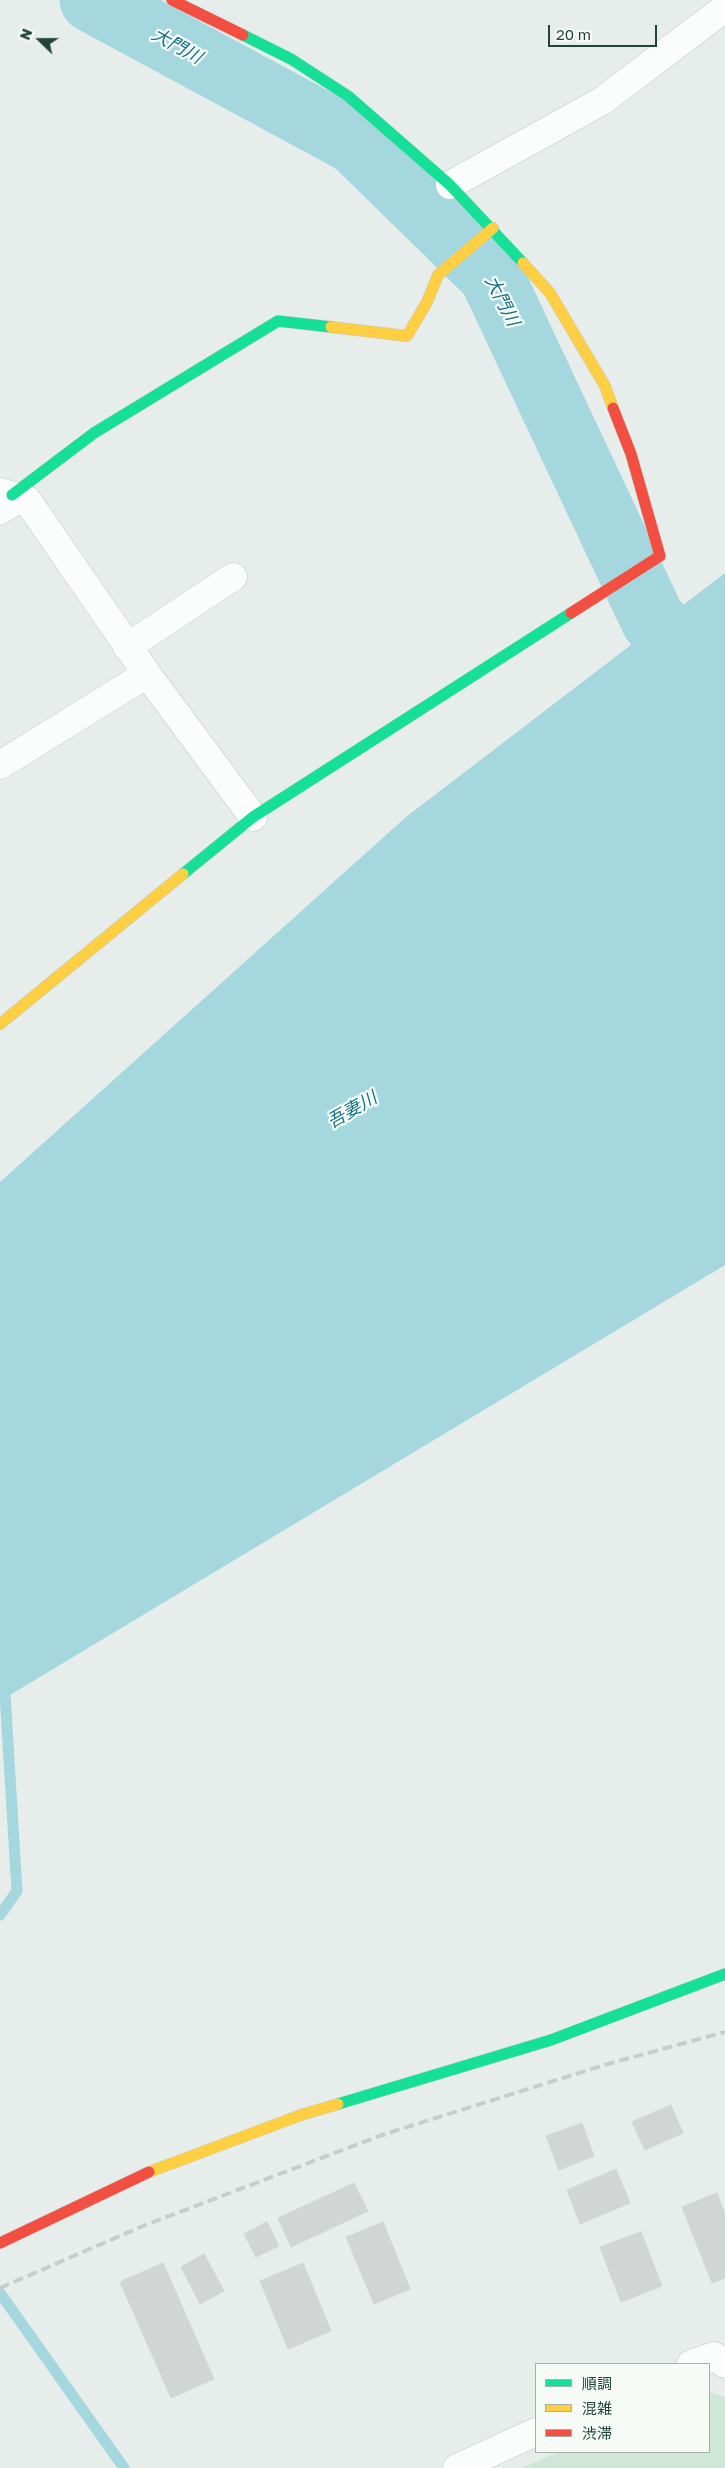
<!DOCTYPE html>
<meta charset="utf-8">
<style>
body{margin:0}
#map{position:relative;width:725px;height:2468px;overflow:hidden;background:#e7edea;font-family:"Golos Text","Noto Sans JP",sans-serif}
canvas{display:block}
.legend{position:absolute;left:535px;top:2363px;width:175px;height:90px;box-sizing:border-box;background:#f6fbf8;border:1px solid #a1b1ac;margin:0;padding:6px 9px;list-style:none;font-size:15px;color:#21433a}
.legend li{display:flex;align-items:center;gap:10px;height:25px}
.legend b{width:25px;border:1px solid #a1b1ac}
.north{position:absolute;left:15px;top:15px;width:50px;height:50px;-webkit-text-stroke:4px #f6fbf8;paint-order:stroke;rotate:292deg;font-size:14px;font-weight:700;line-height:20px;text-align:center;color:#21433a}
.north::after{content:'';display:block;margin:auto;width:18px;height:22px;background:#21433a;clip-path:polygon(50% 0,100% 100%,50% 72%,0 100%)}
.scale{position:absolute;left:548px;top:25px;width:109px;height:22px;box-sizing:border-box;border:2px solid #21433a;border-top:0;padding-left:6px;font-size:15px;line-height:18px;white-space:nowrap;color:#21433a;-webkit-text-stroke:4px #f6fbf8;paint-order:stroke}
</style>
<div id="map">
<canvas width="725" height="2468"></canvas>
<ul class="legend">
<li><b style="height:6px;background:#16e098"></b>順調</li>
<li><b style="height:6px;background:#ffcf43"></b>混雑</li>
<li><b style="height:6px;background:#f24e42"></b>渋滞</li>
</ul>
<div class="north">N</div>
<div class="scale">20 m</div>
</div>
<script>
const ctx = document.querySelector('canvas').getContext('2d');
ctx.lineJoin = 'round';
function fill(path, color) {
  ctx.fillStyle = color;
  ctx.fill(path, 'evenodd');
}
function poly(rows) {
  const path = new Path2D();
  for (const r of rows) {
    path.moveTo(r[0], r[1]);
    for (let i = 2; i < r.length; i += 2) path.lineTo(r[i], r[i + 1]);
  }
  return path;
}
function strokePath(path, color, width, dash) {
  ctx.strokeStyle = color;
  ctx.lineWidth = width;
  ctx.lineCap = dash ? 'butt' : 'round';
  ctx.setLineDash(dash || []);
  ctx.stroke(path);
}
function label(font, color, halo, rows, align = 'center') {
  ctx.font = font + ' "Golos Text","Noto Sans JP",sans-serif';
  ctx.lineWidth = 4.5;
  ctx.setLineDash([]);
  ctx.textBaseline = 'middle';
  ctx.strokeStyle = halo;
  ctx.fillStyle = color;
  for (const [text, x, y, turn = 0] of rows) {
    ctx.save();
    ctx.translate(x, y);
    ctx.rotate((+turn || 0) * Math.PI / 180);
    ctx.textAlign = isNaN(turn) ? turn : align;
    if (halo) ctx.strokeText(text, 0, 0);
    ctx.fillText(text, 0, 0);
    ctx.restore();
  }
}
fill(poly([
 [709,2392,725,2397,725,2468,521,2468,559,2452,709,2452]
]), '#cfe7d6');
fill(poly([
 [725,573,725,1265,0,1701,0,1182,406,817]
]), '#a4d7de');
strokePath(poly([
 [0,1670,4,1677,17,1891,0,1915],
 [0,2293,124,2468]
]), '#a4d7de', 11);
strokePath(poly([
 [92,0,355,142,491,275,653,620,725,695]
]), '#a4d7de', 65);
const building = poly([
 [671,2105,683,2133,645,2150,632,2122,671,2105],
 [582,2123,594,2156,559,2170,546,2136,582,2123],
 [616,2169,630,2203,580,2224,567,2190,616,2169],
 [354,2183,368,2211,291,2247,278,2218,354,2183],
 [717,2193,725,2214,725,2278,712,2283,682,2207,717,2193],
 [267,2222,279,2246,256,2257,244,2234,267,2222],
 [383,2222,410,2289,374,2304,346,2237,383,2222],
 [641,2232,662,2286,621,2302,600,2247,641,2232],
 [204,2254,224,2291,200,2304,181,2267,204,2254],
 [163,2263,214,2379,171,2398,120,2282,163,2263],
 [303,2263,331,2331,288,2349,260,2281,303,2263]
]);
fill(building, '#d1d6d4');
strokePath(building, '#cfd6d3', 1);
const lane = poly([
 [0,516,27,500]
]);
const street = poly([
 [450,185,602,101,725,8],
 [0,492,27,500,147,674,253,817],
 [127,647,233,577],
 [0,765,147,674],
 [691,2364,714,2356,725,2364],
 [457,2468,536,2432]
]);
const fast = poly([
 [243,35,291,59,348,96,450,185,523,263],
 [12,495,94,433,278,321,331,327],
 [183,874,253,817,571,613],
 [338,2104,551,2040,725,1974]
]);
const slow = poly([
 [523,263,550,293,605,386,613,408],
 [331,327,407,336,427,302,438,275,493,228],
 [0,1024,183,874],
 [149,2172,301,2115,338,2104]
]);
const jam = poly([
 [172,0,243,35],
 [571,613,660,556,631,454,613,408],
 [0,2243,149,2172]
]);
strokePath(lane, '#c4cac7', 19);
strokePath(street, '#c4cac7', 29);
strokePath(fast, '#c2cbc7', 12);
strokePath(slow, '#c2cbc7', 12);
strokePath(jam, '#c2cbc7', 12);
strokePath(lane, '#fbfcfc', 18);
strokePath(street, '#fbfcfc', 28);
strokePath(fast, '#16e098', 11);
strokePath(slow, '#ffcf43', 11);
strokePath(jam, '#f24e42', 11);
strokePath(poly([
 [0,2288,143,2226,382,2135,604,2065,725,2032]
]), '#c8cdcb', 4, [10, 5]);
label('italic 18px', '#147486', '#f6fbf8', [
 ["大門川",177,46,29],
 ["大門川",502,301,63],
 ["吾妻川",352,1110,-30]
]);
</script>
